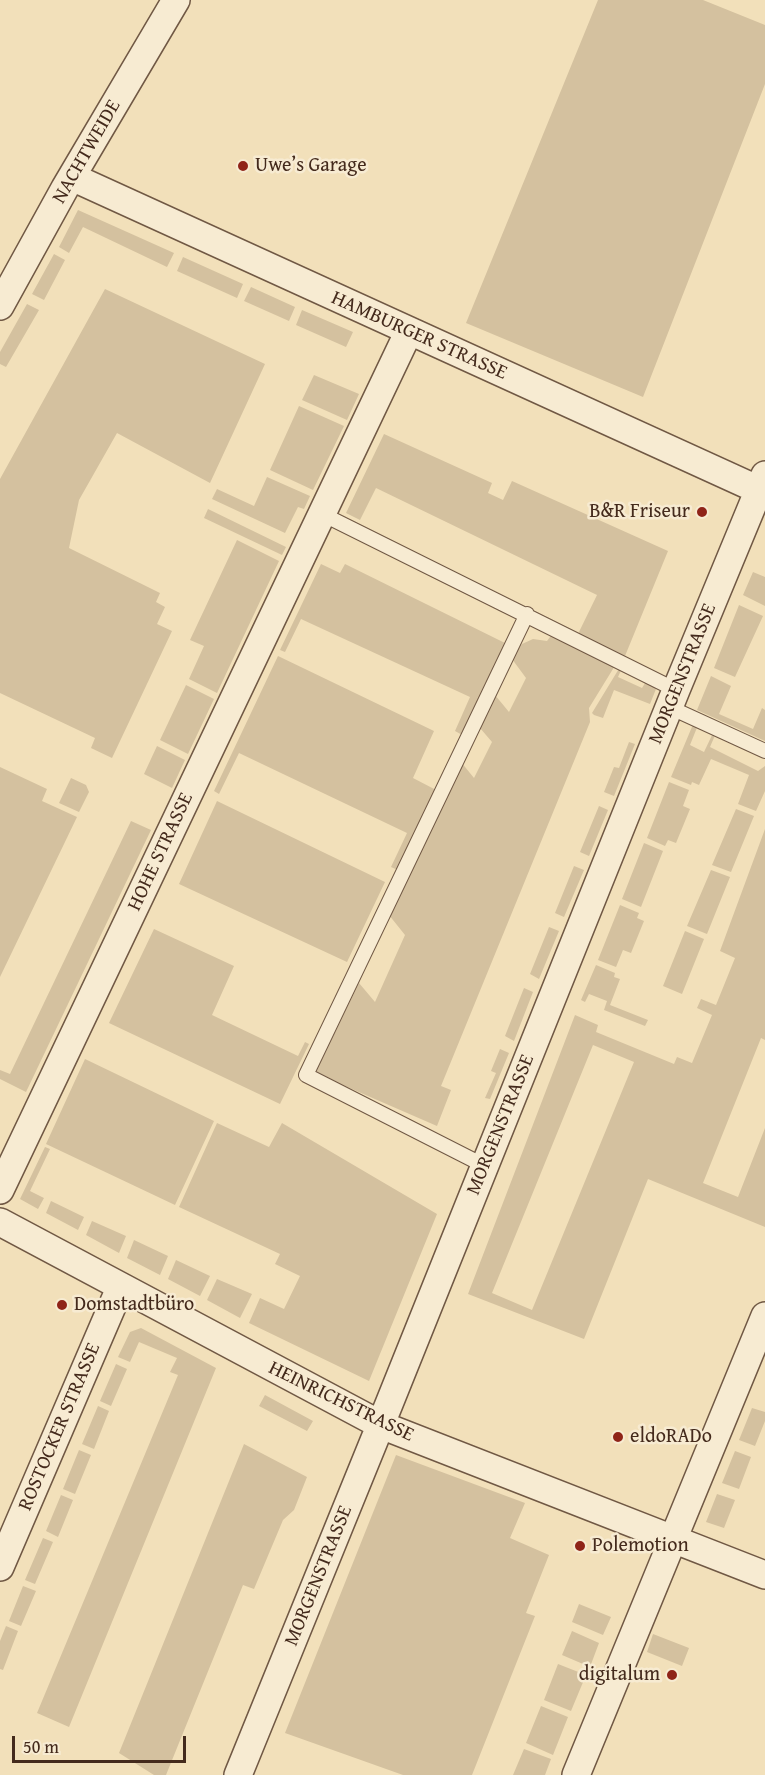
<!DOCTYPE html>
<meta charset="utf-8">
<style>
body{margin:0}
#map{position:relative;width:765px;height:1775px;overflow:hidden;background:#f2e0ba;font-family:"Gentium Book Plus",serif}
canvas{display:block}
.scale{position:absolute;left:12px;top:1736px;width:174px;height:27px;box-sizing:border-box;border:3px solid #442a1c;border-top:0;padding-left:8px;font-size:18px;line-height:21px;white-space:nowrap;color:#442a1c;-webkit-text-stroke:4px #f7ebd2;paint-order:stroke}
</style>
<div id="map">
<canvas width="765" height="1775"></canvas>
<div class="scale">50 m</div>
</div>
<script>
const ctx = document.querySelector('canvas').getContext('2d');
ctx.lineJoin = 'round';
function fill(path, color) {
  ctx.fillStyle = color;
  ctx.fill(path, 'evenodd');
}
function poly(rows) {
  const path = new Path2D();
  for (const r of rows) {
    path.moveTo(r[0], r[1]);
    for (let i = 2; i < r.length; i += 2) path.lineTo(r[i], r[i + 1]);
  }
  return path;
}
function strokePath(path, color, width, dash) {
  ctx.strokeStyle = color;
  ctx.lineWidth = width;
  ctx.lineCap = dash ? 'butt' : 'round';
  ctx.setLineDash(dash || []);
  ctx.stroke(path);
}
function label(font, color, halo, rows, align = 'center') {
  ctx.font = font + ' "Gentium Book Plus",serif';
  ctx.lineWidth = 5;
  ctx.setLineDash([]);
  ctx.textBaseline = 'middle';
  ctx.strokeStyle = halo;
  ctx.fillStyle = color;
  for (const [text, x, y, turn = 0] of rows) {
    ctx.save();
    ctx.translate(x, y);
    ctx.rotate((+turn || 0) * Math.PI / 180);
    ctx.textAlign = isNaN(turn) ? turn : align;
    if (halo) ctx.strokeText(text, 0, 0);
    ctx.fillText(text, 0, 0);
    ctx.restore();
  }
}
fill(poly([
 [598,0,703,0,765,25,765,84,643,397,466,323],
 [78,210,174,253,167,267,83,227,69,253,59,247],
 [54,254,65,260,44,300,32,294],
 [183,257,243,284,237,298,177,271],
 [251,287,295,307,289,321,244,301],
 [105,289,265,364,210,483,117,433,79,500,69,548,160,593,156,602,165,607,157,624,172,631,112,758,91,748,95,738,0,693,0,479],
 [27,304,39,310,6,367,0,364,0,352],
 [302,310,353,332,346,347,296,325],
 [314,375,359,394,347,420,302,400],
 [299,406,344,426,313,490,270,470],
 [384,434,492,483,488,493,503,500,512,481,668,551,625,656,578,634,597,595,376,488,360,520,346,513],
 [267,477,310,496,304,509,298,507,285,533,212,499,217,489,254,506],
 [208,509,286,547,282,555,204,518],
 [237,540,279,561,217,693,189,679,204,646,190,640],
 [321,564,340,573,345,564,507,644,464,736,455,731,470,697,301,619,285,652,280,650],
 [753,572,765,577,765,606,743,595],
 [739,605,763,616,735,677,714,668],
 [553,633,616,664,589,708,590,722,441,1086,451,1090,437,1126,315,1073,359,983,375,1002,405,935,389,915,461,762,474,778,492,742,480,728,495,695,509,712,526,678,512,659,522,644,533,639,547,641],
 [278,656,434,731,413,778,438,791,400,871,391,867,407,833,239,753,219,794,214,791],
 [620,667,622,668,618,677,642,688,647,680,652,682,656,689,650,704,614,690,603,718,594,715,592,713],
 [711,676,731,686,719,714,753,729,762,708,765,710,765,741,697,710],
 [186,685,214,699,188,754,160,740],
 [694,722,698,725,690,745,704,752,714,731,716,733,710,747,758,771,765,766,765,791,756,811,738,804,749,775,711,759,699,785,692,782,691,785,671,777],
 [629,742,635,744,614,796,604,792,614,767,619,768],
 [157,746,185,760,172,788,144,774],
 [0,767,47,789,42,801,77,817,0,977],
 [71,778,86,785,89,792,79,812,59,803],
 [669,782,689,790,683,806,690,809,676,843,668,840,665,846,647,838],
 [217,801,385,882,347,962,179,884],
 [599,806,608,810,589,856,580,852],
 [736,809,754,816,731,872,712,865],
 [131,821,151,830,26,1092,0,1079,0,1070,10,1074],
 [765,829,765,1040,761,1038,703,1183,738,1197,765,1128,765,1227,648,1179,584,1339,468,1294,575,1015,598,1025,596,1032,674,1064,677,1057,692,1063,712,1015,697,1008,701,999,716,1005,735,958,720,951],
 [593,1045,634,1062,532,1310,492,1293],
 [644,843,663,851,641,907,622,899],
 [574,866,584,870,564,917,555,913],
 [711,870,730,877,707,934,687,926],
 [620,905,639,913,637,918,644,921,631,953,623,950,616,967,598,960],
 [549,927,559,931,539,979,530,974],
 [154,929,234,966,212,1015,298,1056,305,1042,309,1044,280,1104,109,1023],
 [685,931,704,939,682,994,663,986],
 [596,965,615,973,614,977,620,979,610,1005,648,1020,645,1026,604,1010,607,1001,589,994,585,1002,581,1000],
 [524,988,533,992,514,1041,505,1036],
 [500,1049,509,1053,490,1099,485,1098,496,1073,491,1071],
 [85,1059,214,1121,175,1205,46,1144],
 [217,1123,269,1147,282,1123,437,1214,369,1381,249,1323,260,1298,284,1309,300,1276,275,1264,280,1254,179,1207],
 [45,1147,50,1149,30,1191,44,1198,38,1209,20,1199],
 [51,1201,84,1217,78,1230,46,1213],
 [92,1221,126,1236,119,1253,86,1235],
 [134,1240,168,1256,160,1275,127,1258],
 [176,1260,210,1276,200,1296,168,1279],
 [217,1279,252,1294,240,1318,207,1300],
 [141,1328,216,1368,69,1727,37,1713,178,1375,170,1372,177,1358,139,1342,130,1362,118,1357,130,1332],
 [116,1364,127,1369,111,1406,100,1401],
 [265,1395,313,1421,307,1431,259,1406],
 [98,1406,109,1411,94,1449,82,1444],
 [752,1408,765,1412,765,1421,755,1446,739,1440],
 [244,1444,307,1477,294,1510,283,1520,254,1589,243,1585,166,1775,154,1775,119,1753],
 [79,1450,91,1455,75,1494,63,1489],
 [735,1451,751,1457,739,1489,722,1483],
 [396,1455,525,1503,510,1538,549,1555,526,1613,535,1616,472,1775,403,1775,285,1733],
 [717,1494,735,1500,724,1528,706,1522],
 [61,1495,73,1500,58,1537,46,1531],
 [43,1538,53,1542,35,1584,25,1580],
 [23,1586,36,1591,21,1626,9,1621],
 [579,1604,611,1617,603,1635,572,1622],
 [6,1626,18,1631,3,1670,0,1669,0,1641],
 [572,1631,599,1643,590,1667,562,1655],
 [653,1634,689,1648,682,1666,647,1652],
 [558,1664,586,1675,571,1711,544,1700],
 [541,1706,568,1717,553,1755,526,1743],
 [524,1749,551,1759,545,1775,513,1775]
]), '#d4c19f');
const lane = poly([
 [322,514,676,690],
 [669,707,765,751],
 [485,1166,306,1075,527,614]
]);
const street = poly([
 [72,177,759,490,765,495],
 [0,306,65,188,176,0],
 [0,1190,409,331],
 [0,1222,381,1425,765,1575],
 [0,1567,120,1288],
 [238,1775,389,1404,676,690,765,475],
 [576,1775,765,1316]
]);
strokePath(lane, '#705844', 16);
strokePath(street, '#705844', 30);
strokePath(lane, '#f7ebd2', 14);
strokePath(street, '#f7ebd2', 27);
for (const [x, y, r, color] of [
 [243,166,6,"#8f2418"],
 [702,512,6,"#8f2418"],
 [62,1305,6,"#8f2418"],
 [618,1437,6,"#8f2418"],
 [580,1546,6,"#8f2418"],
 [672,1675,6,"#8f2418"]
]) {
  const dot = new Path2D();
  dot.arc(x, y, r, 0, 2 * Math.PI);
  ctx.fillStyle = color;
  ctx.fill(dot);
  strokePath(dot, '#f7ebd2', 2);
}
label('20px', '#442a1c', '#f7ebd2', [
 ["NACHTWEIDE",87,152,-60],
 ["HAMBURGER STRASSE",419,336,24],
 ["MORGENSTRASSE",683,674,-68],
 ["HOHE STRASSE",161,852,-65],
 ["MORGENSTRASSE",501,1125,-68],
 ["HEINRICHSTRASSE",341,1402,26],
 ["ROSTOCKER STRASSE",60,1427,-67],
 ["MORGENSTRASSE",319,1576,-68]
]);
label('20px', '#442a1c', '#f7ebd2', [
 ["Uwe’s Garage",255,166],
 ["B&R Friseur",690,512,"right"],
 ["Domstadtbüro",74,1305],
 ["eldoRADo",630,1437],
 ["Polemotion",592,1546],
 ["digitalum",660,1675,"right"]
], 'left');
</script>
